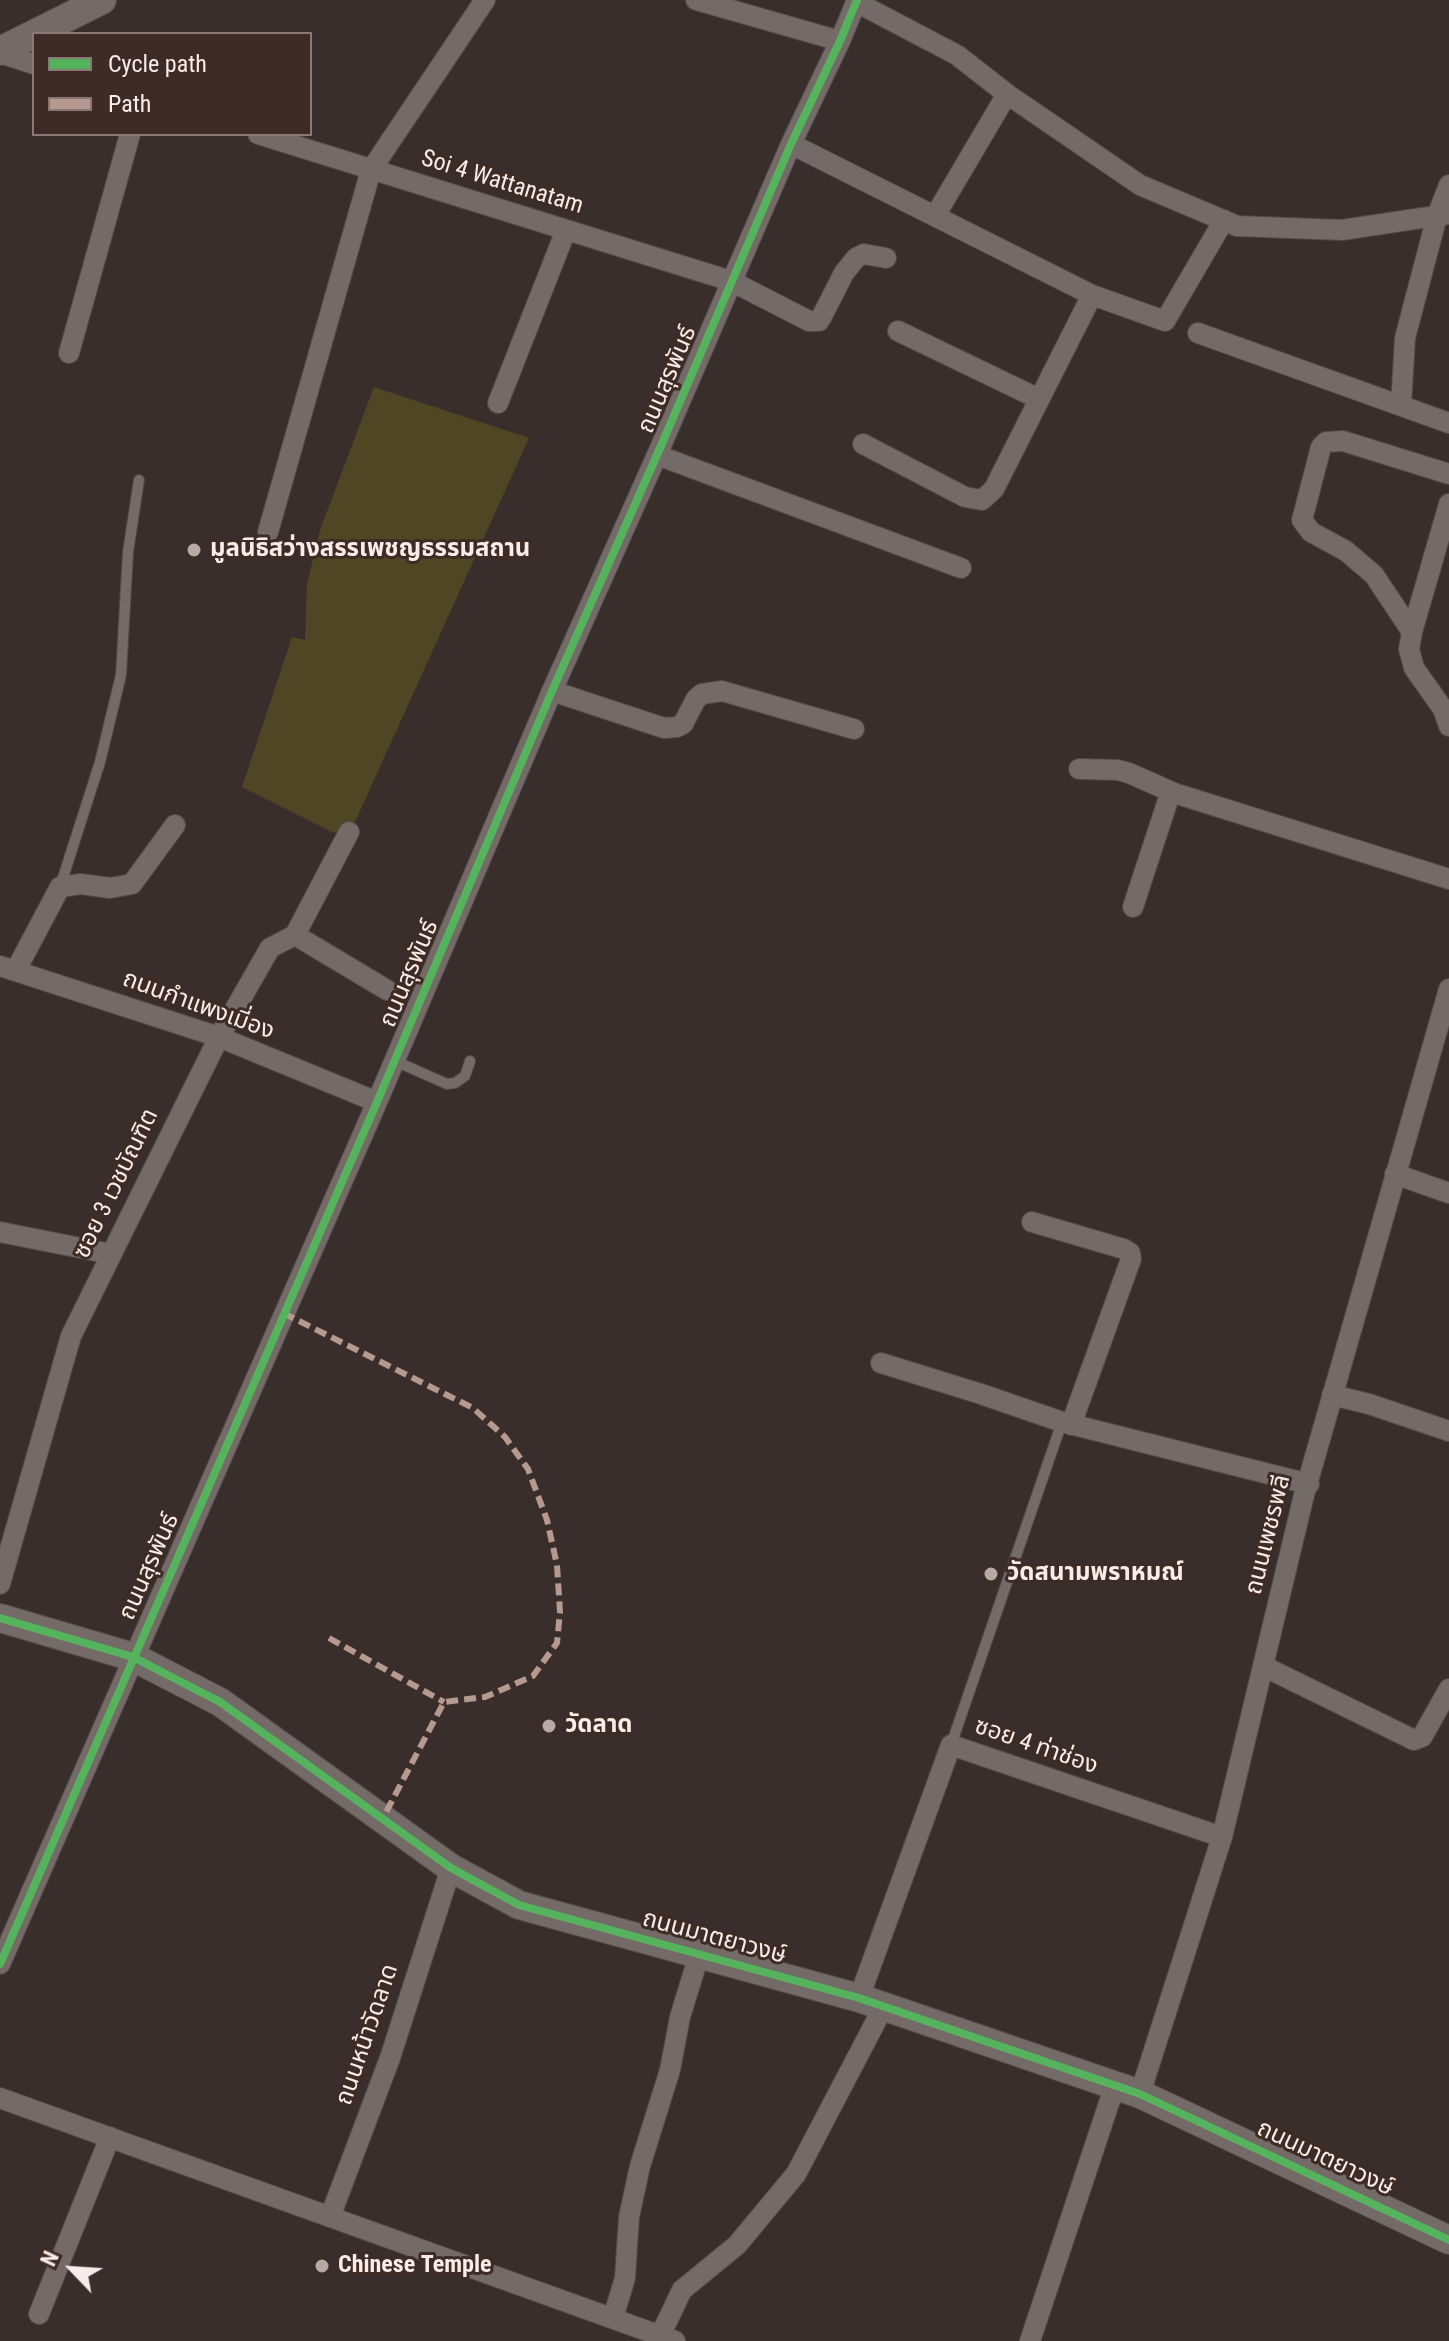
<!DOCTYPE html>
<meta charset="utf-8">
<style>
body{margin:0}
#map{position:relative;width:1449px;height:2341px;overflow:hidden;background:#392e2b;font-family:"Roboto Condensed",sans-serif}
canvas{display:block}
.legend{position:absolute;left:32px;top:32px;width:280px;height:104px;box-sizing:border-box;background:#3f2b25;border:2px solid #897873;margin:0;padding:10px 14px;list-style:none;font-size:24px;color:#f9ece8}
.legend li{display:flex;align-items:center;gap:16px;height:40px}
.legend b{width:40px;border:2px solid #897873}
.north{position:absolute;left:32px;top:2229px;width:80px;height:80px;-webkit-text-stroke:6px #3f2b25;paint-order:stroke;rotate:295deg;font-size:22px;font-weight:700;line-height:32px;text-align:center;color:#f9ece8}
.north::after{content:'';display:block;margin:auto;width:28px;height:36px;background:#f9ece8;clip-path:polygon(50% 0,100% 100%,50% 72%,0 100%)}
</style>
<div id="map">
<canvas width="1449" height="2341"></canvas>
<ul class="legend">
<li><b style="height:10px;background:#56b35d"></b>Cycle path</li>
<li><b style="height:10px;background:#b69a8f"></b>Path</li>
</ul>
<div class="north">N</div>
</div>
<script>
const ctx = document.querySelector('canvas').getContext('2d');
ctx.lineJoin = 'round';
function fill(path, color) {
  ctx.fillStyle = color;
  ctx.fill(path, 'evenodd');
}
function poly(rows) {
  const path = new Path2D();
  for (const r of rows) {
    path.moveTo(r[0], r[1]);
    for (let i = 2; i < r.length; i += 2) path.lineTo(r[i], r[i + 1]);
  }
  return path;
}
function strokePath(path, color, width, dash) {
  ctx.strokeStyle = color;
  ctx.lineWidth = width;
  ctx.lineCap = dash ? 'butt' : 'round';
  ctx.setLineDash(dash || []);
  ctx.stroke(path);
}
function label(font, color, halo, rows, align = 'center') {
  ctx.font = font + ' "Roboto Condensed","Noto Sans Thai",sans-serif';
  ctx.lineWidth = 6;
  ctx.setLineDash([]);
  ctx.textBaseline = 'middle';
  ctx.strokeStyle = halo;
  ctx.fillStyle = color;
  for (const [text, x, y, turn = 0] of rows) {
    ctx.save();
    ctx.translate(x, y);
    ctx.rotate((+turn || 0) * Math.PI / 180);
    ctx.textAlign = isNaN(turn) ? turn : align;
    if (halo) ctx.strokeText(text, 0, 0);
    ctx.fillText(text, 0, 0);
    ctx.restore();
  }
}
fill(poly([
 [374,387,529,438,355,822,334,833,242,787,292,637,305,640,307,584,320,530]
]), '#4f4724');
const lane = poly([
 [60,887,100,762,121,675,128,552,139,480],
 [395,1061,447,1084,455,1083,465,1076,470,1061],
 [951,1745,1062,1422]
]);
const street = poly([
 [696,0,840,41],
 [856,2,957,55,1007,94,1140,185,1237,226,1342,230,1449,214],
 [0,53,34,64],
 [258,134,731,281,809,321,819,321,821,318,844,273,856,258,864,254,886,258],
 [791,144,1092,295,1165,321,1224,220],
 [935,216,1007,94],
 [898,331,1039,399],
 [1198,333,1449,423],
 [69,353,130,134],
 [498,403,566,230],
 [1401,406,1405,338,1437,216,1449,185],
 [863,444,965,497,982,500,994,489,1092,295],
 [657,455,961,568],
 [1449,504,1412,632,1409,649,1414,668,1443,709,1449,726],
 [268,532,371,170,485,0],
 [1412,632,1374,575,1346,551,1311,532,1302,520,1321,447,1326,442,1343,441,1449,474],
 [552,691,664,728,677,727,683,724,696,699,702,694,722,691,854,729],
 [1079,769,1118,770,1129,773,1174,793],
 [1133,907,1169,797,1174,793,1449,879],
 [295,935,349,832],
 [0,966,219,1037,377,1102],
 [16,970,60,887,81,884,110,888,132,884,175,825],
 [1395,1174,1449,1193],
 [1032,1222,1124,1249,1130,1253,1131,1259,1071,1425],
 [0,1232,111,1254],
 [881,1363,981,1394,1062,1422,1309,1484],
 [1332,1395,1369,1404,1449,1431],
 [0,1584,71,1336,219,1037,270,948,295,935,387,990],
 [1263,1666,1414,1740,1422,1737,1449,1689],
 [0,1964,377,1102,552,691,657,455,791,144,840,41,857,0],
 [859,1998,951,1745,1222,1837],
 [1140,2094,1222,1837,1304,1495,1449,989],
 [0,2098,675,2341],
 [330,2217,390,2058,451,1868],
 [39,2314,110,2137],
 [613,2318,625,2278,629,2217,640,2166,670,2070,680,2017,699,1955],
 [660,2336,682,2290,737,2245,796,2174,884,2006],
 [1030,2341,1115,2085]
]);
const secondary = poly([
 [0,51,102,0],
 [0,1618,133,1657,220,1702,451,1868,519,1905,859,1998,1140,2094,1449,2240]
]);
strokePath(lane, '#534a47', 12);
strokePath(street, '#534a47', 22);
strokePath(secondary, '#534a47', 30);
strokePath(lane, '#746a68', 10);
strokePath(street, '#746a68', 20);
strokePath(secondary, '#746a68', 28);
strokePath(poly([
 [283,1313,473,1408,505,1437,528,1469,547,1520,557,1565,560,1612,557,1643,533,1676,485,1697,444,1702,383,1818],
 [329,1638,444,1702]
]), '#b69a8f', 6, [12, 6]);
strokePath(poly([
 [0,1618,133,1657,220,1702,451,1868,519,1905,859,1998,1140,2094,1449,2240],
 [0,1964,377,1102,552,691,657,455,791,144,840,41,857,0]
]), '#56b35d', 8);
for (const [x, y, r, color] of [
 [194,550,8,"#b6aaa6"],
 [991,1574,8,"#b6aaa6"],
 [549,1726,8,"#b6aaa6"],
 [322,2266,8,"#b6aaa6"]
]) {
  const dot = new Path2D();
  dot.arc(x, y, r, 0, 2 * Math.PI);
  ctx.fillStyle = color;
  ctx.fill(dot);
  strokePath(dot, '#3f2b25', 3);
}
label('24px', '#f9ece8', '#3f2b25', [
 ["Soi 4 Wattanatam",502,183,17],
 ["ถนนสุรพันธ์",668,380,-67],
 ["ถนนสุรพันธ์",410,974,-67],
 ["ถนนกำแพงเมี่อง",198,1006,20],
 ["ซอย 3 เวชบัณฑิต",117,1184,-64],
 ["ถนนเพชรพลี",1269,1535,-76],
 ["ถนนสุรพันธ์",150,1567,-66],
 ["ซอย 4 ท่าช่อง",1036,1747,19],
 ["ถนนมาตยาวงษ์",714,1938,15],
 ["ถนนหน้าวัดลาด",368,2035,-71],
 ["ถนนมาตยาวงษ์",1325,2159,25]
]);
label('bold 24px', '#f9ece8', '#3f2b25', [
 ["มูลนิธิสว่างสรรเพชญธรรมสถาน",210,550],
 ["วัดสนามพราหมณ์",1007,1574],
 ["วัดลาด",565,1726],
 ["Chinese Temple",338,2266]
], 'left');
</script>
